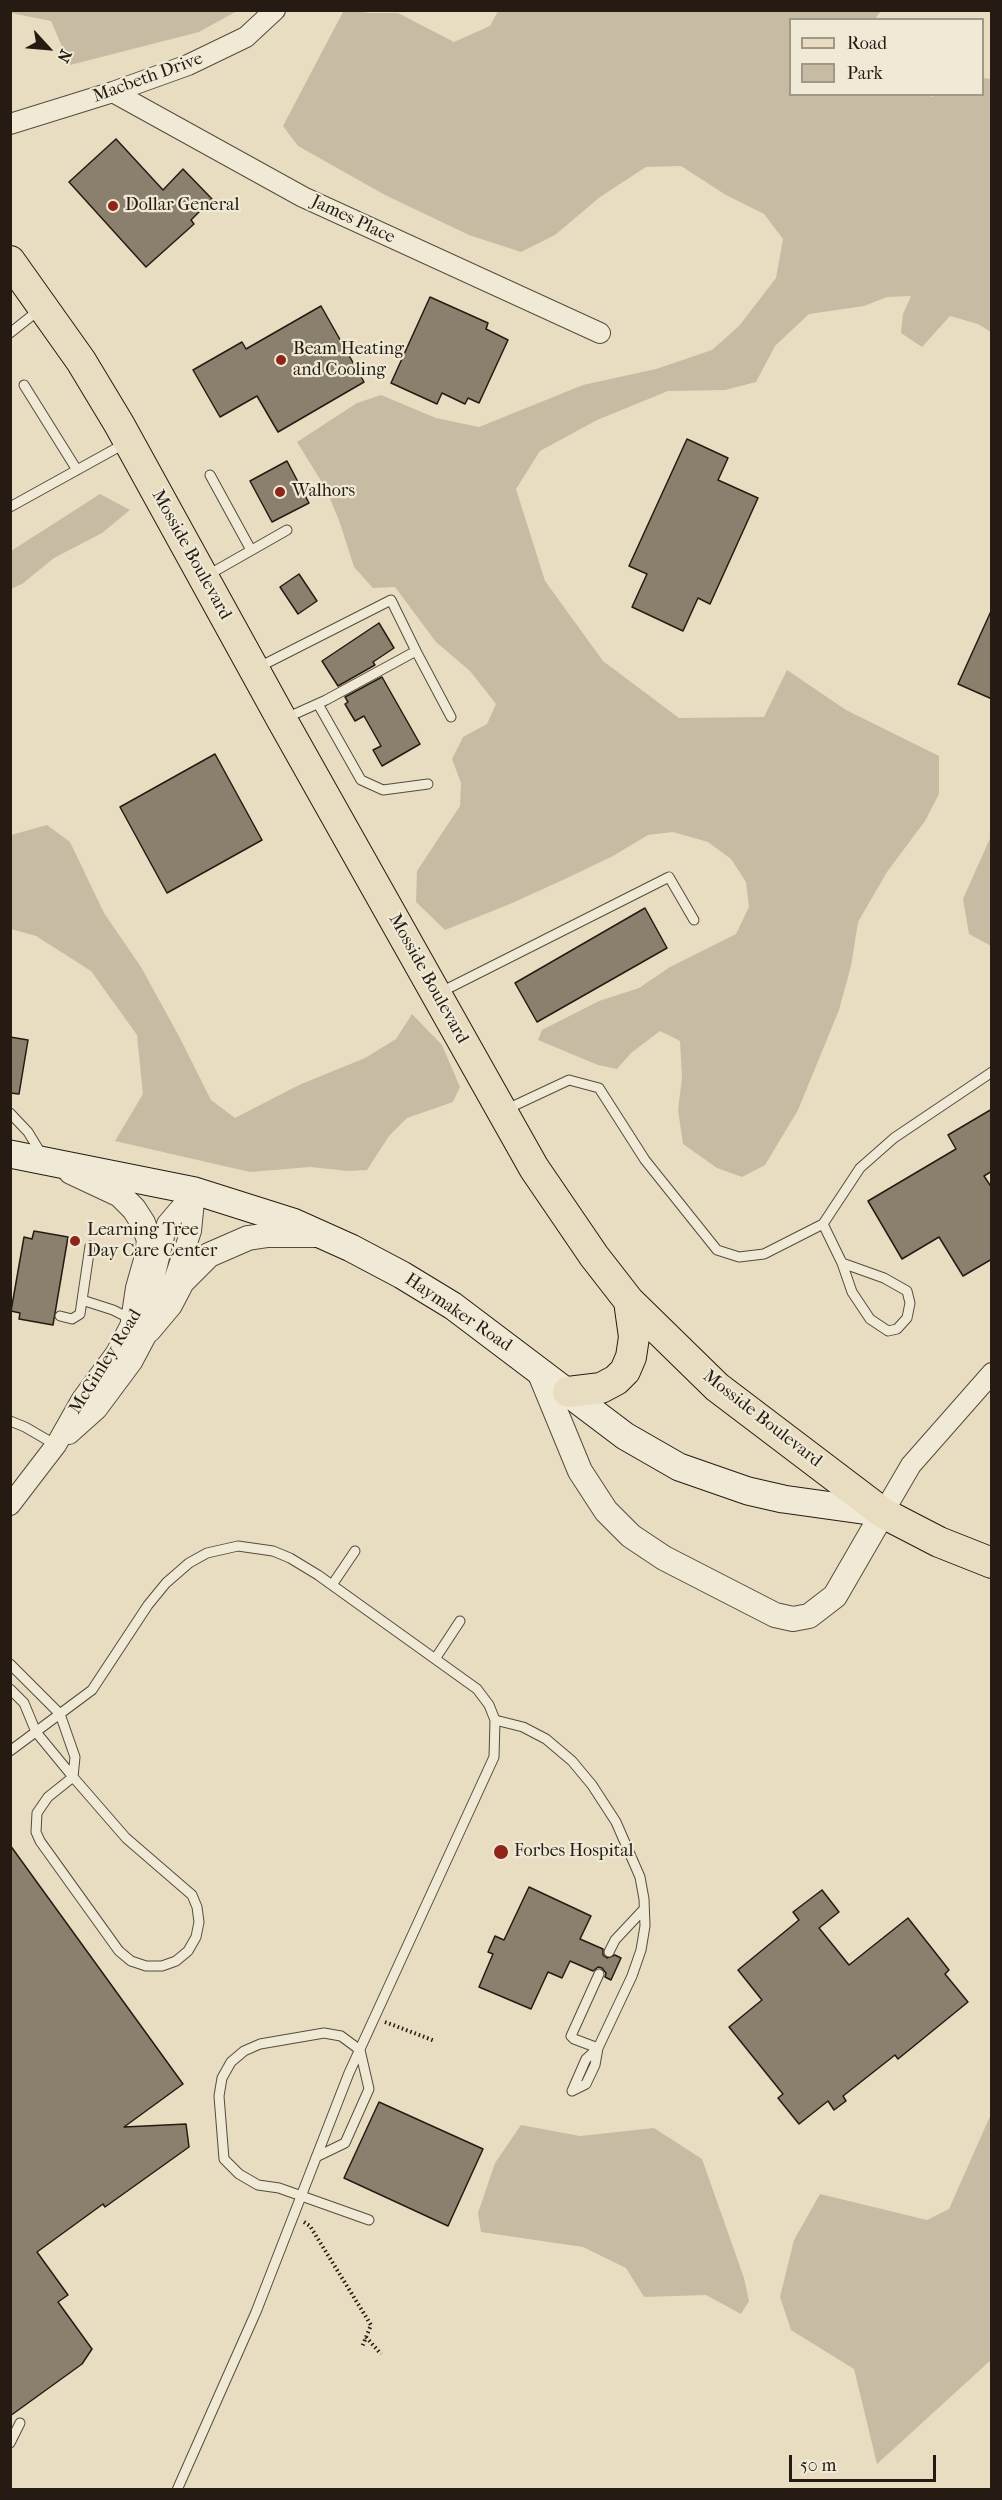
<!DOCTYPE html>
<style>
body{margin:0}
#map{position:relative;width:1002px;height:2500px;overflow:hidden;background:#e8ddc0;font-family:"IM FELL French Canon",serif}
canvas{display:block}
.frame{position:absolute;inset:0;border:12px solid #251b13;pointer-events:none}
.legend{position:absolute;left:789px;top:18px;width:195px;height:78px;box-sizing:border-box;background:#f0e9d6;border:2px solid #9f9788;margin:0;padding:8px 10px;list-style:none;font-size:18px;color:#251b13}
.legend li{display:flex;align-items:center;gap:12px;height:30px}
.legend b{width:30px;border:2px solid #9f9788}
.north{position:absolute;left:18px;top:18px;width:60px;height:60px;-webkit-text-stroke:4px #f0e9d6;paint-order:stroke;rotate:116deg;font-size:16px;font-weight:700;line-height:24px;text-align:center;color:#251b13}
.north::after{content:'';display:block;margin:auto;width:21px;height:27px;background:#251b13;clip-path:polygon(50% 0,100% 100%,50% 72%,0 100%)}
.scale{position:absolute;left:789px;top:2455px;width:147px;height:27px;box-sizing:border-box;border:3px solid #251b13;border-top:0;padding-left:8px;font-size:18px;line-height:21px;white-space:nowrap;color:#251b13;-webkit-text-stroke:4px #f0e9d6;paint-order:stroke}
</style>
<div id="map">
<canvas width="1002" height="2500"></canvas>
<div class="frame"></div>
<ul class="legend">
<li><b style="height:8px;background:#e8ddc0"></b>Road</li>
<li><b style="height:16px;background:#c7bca3"></b>Park</li>
</ul>
<div class="north">N</div>
<div class="scale">50 m</div>
</div>
<script>
const ctx = document.querySelector('canvas').getContext('2d');
ctx.lineJoin = 'round';
function fill(path, color) {
  ctx.fillStyle = color;
  ctx.fill(path, 'evenodd');
}
function poly(rows) {
  const path = new Path2D();
  for (const r of rows) {
    path.moveTo(r[0], r[1]);
    for (let i = 2; i < r.length; i += 2) path.lineTo(r[i], r[i + 1]);
  }
  return path;
}
function strokePath(path, color, width, dash) {
  ctx.strokeStyle = color;
  ctx.lineWidth = width;
  ctx.lineCap = dash ? 'butt' : 'round';
  ctx.setLineDash(dash || []);
  ctx.stroke(path);
}
function label(font, color, halo, rows, align = 'center') {
  ctx.font = font + ' "IM FELL French Canon",serif';
  ctx.lineWidth = 4.5;
  ctx.setLineDash([]);
  ctx.textBaseline = 'middle';
  ctx.strokeStyle = halo;
  ctx.fillStyle = color;
  for (const [text, x, y, turn = 0] of rows) {
    ctx.save();
    ctx.translate(x, y);
    ctx.rotate((+turn || 0) * Math.PI / 180);
    ctx.textAlign = isNaN(turn) ? turn : align;
    if (halo) ctx.strokeText(text, 0, 0);
    ctx.fillText(text, 0, 0);
    ctx.restore();
  }
}
fill(poly([
 [344,10,370,13,398,13,454,42,490,26,498,11,881,11,875,19,790,20,790,94,926,94,932,97,934,95,982,94,983,78,991,79,991,332,978,324,950,316,922,347,901,333,903,314,911,296,887,297,864,306,809,314,775,346,756,382,725,390,668,391,597,420,540,451,516,489,545,581,603,661,679,718,764,717,787,670,846,710,939,756,939,794,925,821,887,872,858,922,851,966,839,1010,798,1110,765,1165,742,1177,717,1168,683,1144,678,1110,682,1078,680,1041,660,1031,631,1053,617,1069,598,1065,538,1040,542,1030,599,1001,639,988,670,967,736,934,749,907,746,882,731,859,708,842,673,832,648,835,613,856,565,879,510,904,445,930,416,902,417,871,460,806,461,783,452,759,463,737,487,724,496,704,470,671,436,642,395,587,373,588,354,567,340,523,326,489,297,442,357,403,381,395,436,418,479,427,583,385,656,369,712,350,739,326,776,278,783,239,764,214,726,195,681,166,646,167,600,197,555,235,521,252,469,235,385,195,298,146,283,126],
 [10,11,11,10,237,11,199,32,70,65,51,21,11,13],
 [100,494,130,510,102,533,54,558,22,584,11,589,11,551],
 [47,825,70,842,104,913,141,967,181,1040,211,1100,235,1118,299,1085,365,1058,396,1039,412,1014,442,1045,460,1087,453,1102,407,1118,389,1136,367,1170,348,1171,310,1167,250,1172,115,1141,143,1094,137,1035,91,971,36,936,11,929,11,835],
 [991,836,991,946,969,934,963,899],
 [991,2114,991,2360,877,2464,854,2369,791,2330,780,2297,794,2240,820,2194,927,2220,949,2209],
 [521,2125,580,2136,654,2128,702,2159,744,2278,749,2301,741,2314,706,2295,644,2297,626,2268,583,2247,481,2232,478,2213,495,2163]
]), '#c7bca3');
const building = poly([
 [116,139,163,190,183,169,212,199,191,220,194,224,146,267,69,182,116,139],
 [430,297,488,323,486,329,508,340,479,403,468,398,465,404,442,393,437,404,391,383,430,297],
 [321,306,364,382,278,432,257,396,220,417,193,370,242,342,246,349,321,306],
 [687,439,728,458,718,480,758,498,710,604,698,598,683,631,632,607,647,574,629,566,687,439],
 [287,461,309,503,272,522,250,481,287,461],
 [299,574,317,601,298,614,280,587,299,574],
 [992,609,992,699,958,684,992,609],
 [379,623,394,648,373,662,375,665,338,686,322,661,379,623],
 [382,677,420,744,382,766,373,750,381,746,364,716,355,721,345,704,348,702,345,697,382,677],
 [215,754,262,840,167,893,120,807,215,754],
 [645,908,667,948,537,1022,515,983,645,908],
 [10,1037,28,1040,19,1094,10,1093,10,1037],
 [992,1109,992,1171,984,1176,992,1188,992,1259,963,1276,939,1237,902,1259,868,1201,956,1149,948,1135,992,1109],
 [34,1231,68,1237,53,1325,19,1319,20,1313,11,1311,24,1237,32,1239,34,1231],
 [10,1845,183,2084,124,2127,186,2124,189,2147,105,2207,103,2204,37,2252,68,2295,58,2302,92,2349,82,2364,10,2416,10,1845],
 [529,1887,591,1916,580,1939,603,1949,603,1955,607,1958,615,1955,621,1958,611,1980,605,1977,606,1973,602,1968,598,1967,593,1971,570,1961,562,1978,548,1972,531,2009,479,1987,493,1954,488,1952,495,1936,504,1940,529,1887],
 [822,1890,839,1912,819,1928,849,1965,908,1918,949,1970,945,1974,968,2002,898,2059,895,2055,843,2096,846,2101,834,2110,828,2101,799,2124,778,2098,783,2094,729,2027,762,2000,738,1970,799,1920,793,1912,822,1890],
 [379,2102,483,2149,448,2226,344,2178,379,2102]
]);
fill(building, '#8a806d');
strokePath(building, '#251b13', 1.5);
const service = poly([
 [10,333,39,310],
 [24,385,77,470],
 [210,475,251,550],
 [10,507,124,444],
 [208,575,287,530],
 [416,651,451,717],
 [259,667,391,600,416,651,326,700,286,718],
 [318,704,361,780,383,790,428,784],
 [441,992,669,877,694,920],
 [507,1109,569,1080,599,1088,645,1160,717,1250,739,1257,764,1254,823,1224,860,1168,894,1138,992,1072],
 [10,1113,28,1132,42,1155],
 [823,1224,842,1263,852,1292,870,1319,888,1331,897,1329,907,1318,910,1303,907,1291,884,1278,842,1263],
 [82,1300,113,1310,133,1320],
 [60,1316,72,1319,80,1314,90,1246],
 [10,1421,25,1427,56,1445],
 [332,1585,355,1551],
 [435,1659,460,1621],
 [10,1664,60,1714,75,1757,73,1777,48,1797,37,1813,36,1832,40,1841,119,1951,131,1961,146,1966,162,1966,176,1961,188,1951,196,1937,199,1922,197,1907,192,1895,126,1838,73,1777,36,1732,24,1703,10,1689],
 [495,1720,523,1727,546,1739,572,1761,592,1785,616,1822,640,1877,644,1899,645,1926,641,1950,632,1976,598,2048,595,2065,586,2084,572,2091],
 [10,1751,92,1690,148,1605,166,1583,189,1563,207,1553,238,1546,273,1551,290,1558,318,1575,477,1689,489,1705,495,1720,494,1757,349,2073,256,2312,177,2490],
 [609,1952,615,1940,644,1909],
 [598,2048,574,2039,571,2036,599,1974],
 [572,2091,586,2059,598,2048],
 [316,2157,345,2143,369,2089,360,2050,341,2036,324,2033,260,2044,244,2051,231,2062,222,2078,219,2096,224,2159,239,2174,258,2185,279,2188,369,2220],
 [10,2443,20,2423]
]);
const minor = poly([
 [113,92,303,197,600,333],
 [10,124,113,92,188,65,246,37,275,10],
 [69,1434,97,1409,132,1362,149,1330,175,1277,191,1231,195,1191],
 [10,1505,56,1445,82,1399,116,1353,140,1307,156,1270,167,1224,195,1191],
 [883,1513,911,1465,992,1373]
]);
const tertiary = poly([
 [71,1172,120,1195,134,1209,143,1223,149,1240,146,1260,138,1288,133,1321],
 [149,1330,170,1305,182,1282,209,1255,248,1238,268,1235,322,1235],
 [538,1369,580,1471,606,1511,631,1536,664,1558,775,1615,793,1619,809,1616,835,1596,883,1513]
]);
const secondary = poly([
 [10,1154,195,1191,293,1222,351,1248,402,1275,453,1306,625,1436,679,1467,748,1491,783,1499,883,1513]
]);
const primary = poly([
 [10,261,81,361,119,424,282,720,534,1168,594,1256,629,1301,717,1387,883,1513,939,1542,992,1563],
 [568,1392,601,1388,616,1380,625,1371,631,1357,634,1337,629,1301]
]);
strokePath(service, '#564c3e', 11);
strokePath(minor, '#564c3e', 22);
strokePath(tertiary, '#564c3e', 26);
strokePath(secondary, '#251b13', 29);
strokePath(primary, '#251b13', 32);
strokePath(poly([
 [385,2022,435,2041],
 [304,2222,310,2226,371,2325,362,2347],
 [366,2337,381,2354]
]), '#251b13', 4, [1.5, 3]);
strokePath(service, '#f0e9d6', 9);
strokePath(minor, '#f0e9d6', 20);
strokePath(tertiary, '#f0e9d6', 24);
strokePath(secondary, '#f0e9d6', 27);
strokePath(primary, '#e8ddc0', 30);
for (const [x, y, r, color] of [
 [113,206,6,"#8f2418"],
 [281,360,6,"#8f2418"],
 [280,492,6,"#8f2418"],
 [75,1241,6,"#8f2418"],
 [501,1852,8,"#8f2418"]
]) {
  const dot = new Path2D();
  dot.arc(x, y, r, 0, 2 * Math.PI);
  ctx.fillStyle = color;
  ctx.fill(dot);
  strokePath(dot, '#f0e9d6', 2);
}
label('18px', '#251b13', '#f0e9d6', [
 ["Macbeth Drive",148,78,-20],
 ["James Place",353,220,25],
 ["Mosside Boulevard",191,555,61],
 ["Mosside Boulevard",428,979,61],
 ["Haymaker Road",458,1313,34],
 ["McGinley Road",106,1362,-58],
 ["Mosside Boulevard",762,1419,38]
]);
label('18px', '#251b13', '#f0e9d6', [
 ["Dollar General",125,206],
 ["Beam Heating",293,350],
 ["and Cooling",293,371],
 ["Walhors",292,492],
 ["Learning Tree",87,1231],
 ["Day Care Center",87,1252],
 ["Forbes Hospital",514,1852]
], 'left');
</script>
